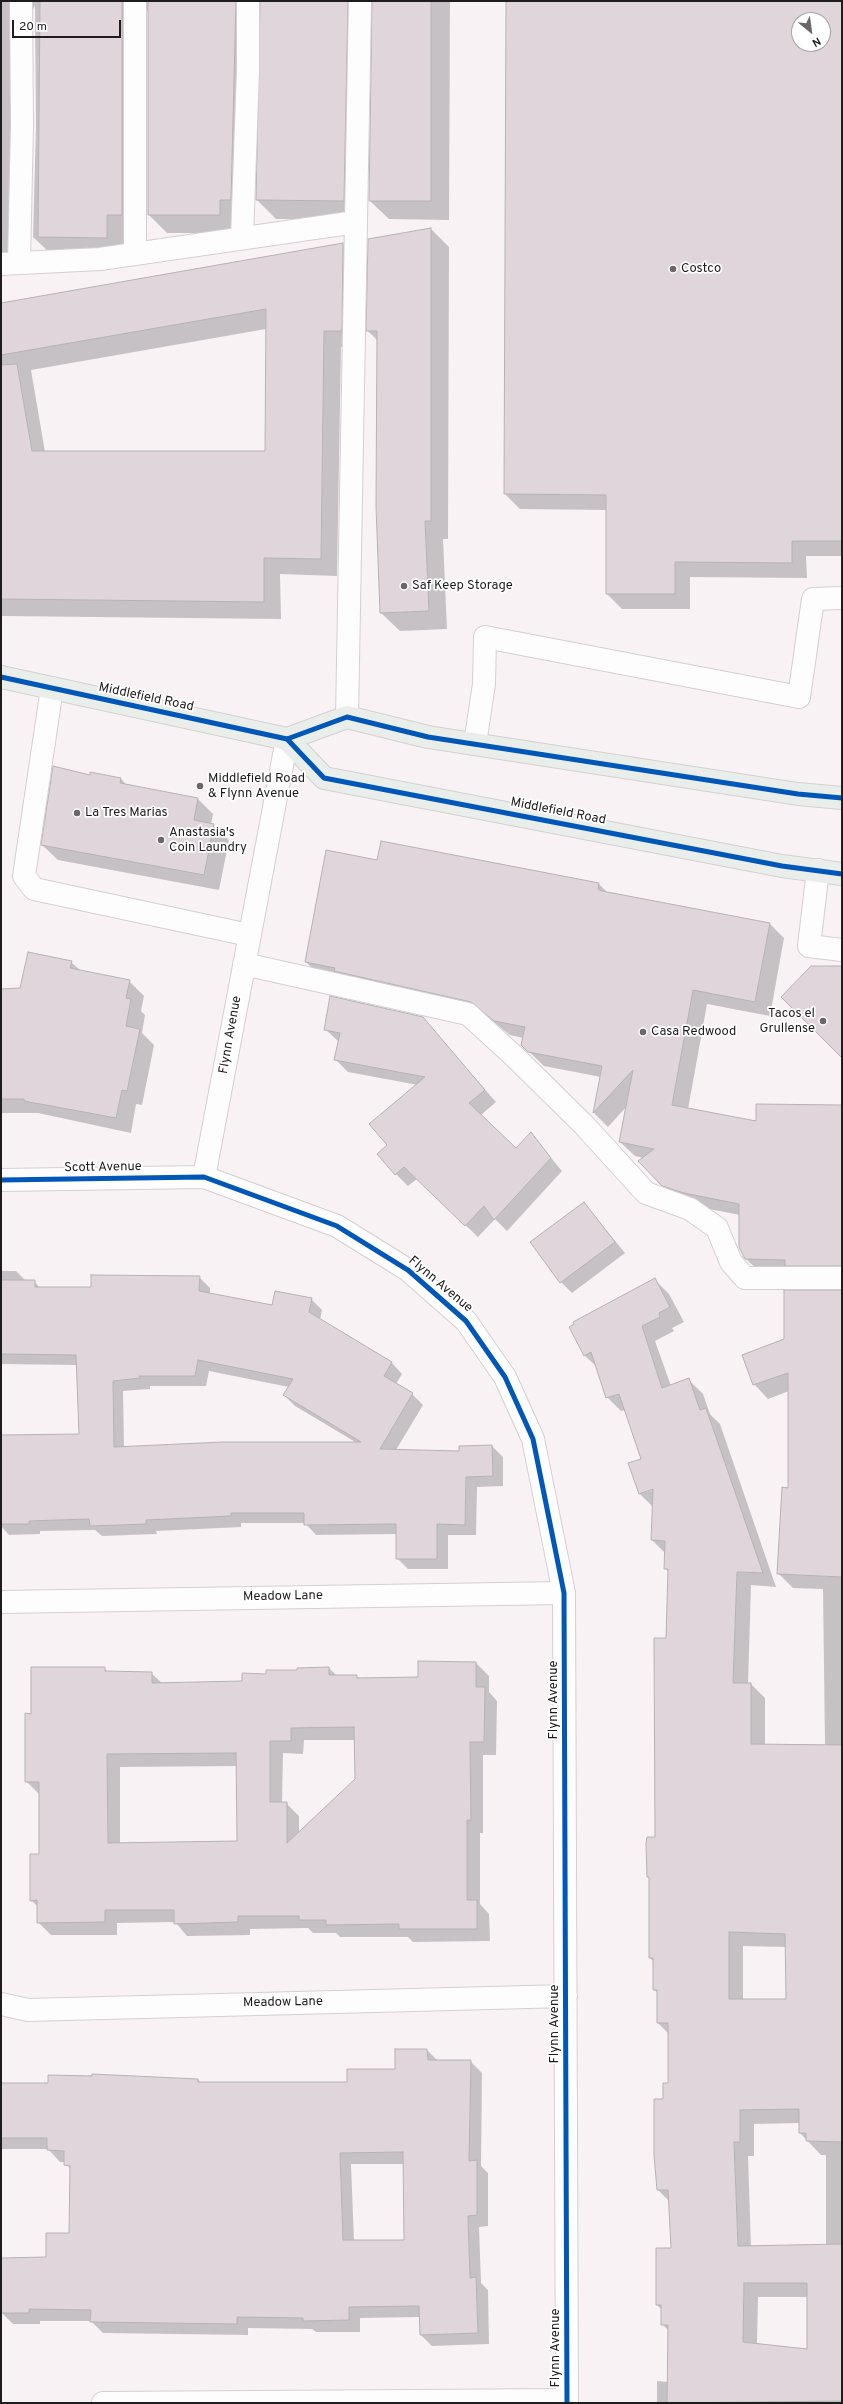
<!DOCTYPE html>
<style>
body{margin:0}
#map{position:relative;width:843px;height:2404px;overflow:hidden;background:#f8f2f5;font-family:Overpass,sans-serif}
canvas{display:block}
.frame{position:absolute;inset:0;border:2px solid #1f1c1e;pointer-events:none}
.north{position:absolute;left:791px;top:12px;width:40px;height:40px;box-sizing:border-box;background:#fff;border:1px solid #a5a4a5;border-radius:50%;rotate:151deg;font-size:11px;font-weight:700;line-height:16px;text-align:center;color:#1f1c1e}
.north::after{content:'';display:block;margin:auto;width:14px;height:18px;background:#6b6769;clip-path:polygon(50% 0,100% 100%,50% 72%,0 100%)}
.scale{position:absolute;left:12px;top:20px;width:109px;height:18px;box-sizing:border-box;border:2px solid #1f1c1e;border-top:0;padding-left:5px;font-size:12px;line-height:14px;white-space:nowrap;color:#1f1c1e;-webkit-text-stroke:3px #fff;paint-order:stroke}
</style>
<div id="map">
<canvas width="843" height="2404"></canvas>
<div class="frame"></div>
<div class="north">N</div>
<div class="scale">20 m</div>
</div>
<script>
const ctx = document.querySelector('canvas').getContext('2d');
ctx.lineJoin = 'round';
function fill(path, color) {
  ctx.fillStyle = color;
  ctx.fill(path, 'evenodd');
}
function poly(rows) {
  const path = new Path2D();
  for (const r of rows) {
    path.moveTo(r[0], r[1]);
    for (let i = 2; i < r.length; i += 2) path.lineTo(r[i], r[i + 1]);
  }
  return path;
}
function strokePath(path, color, width, dash) {
  ctx.strokeStyle = color;
  ctx.lineWidth = width;
  ctx.lineCap = dash ? 'butt' : 'round';
  ctx.setLineDash(dash || []);
  ctx.stroke(path);
}
function label(font, color, halo, rows, align = 'center') {
  ctx.font = font + ' Overpass,sans-serif';
  ctx.lineWidth = 3.5;
  ctx.setLineDash([]);
  ctx.textBaseline = 'middle';
  ctx.strokeStyle = halo;
  ctx.fillStyle = color;
  for (const [text, x, y, turn = 0] of rows) {
    ctx.save();
    ctx.translate(x, y);
    ctx.rotate((+turn || 0) * Math.PI / 180);
    ctx.textAlign = isNaN(turn) ? turn : align;
    if (halo) ctx.strokeText(text, 0, 0);
    ctx.fillText(text, 0, 0);
    ctx.restore();
  }
}
fill(poly([
 [1,1,450,1,449,220,389,219,370,201,373,10,368,13,362,219,276,219,257,200,261,10,256,13,238,233,167,233,148,214,148,10,143,13,125,256,52,255,33,237,36,125,35,6,27,20,12,258,1,258],
 [507,1,842,1,842,556,806,556,807,578,690,577,690,609,622,609,607,594,607,510,520,509,505,494],
 [799,20,823,20,823,44,799,44],
 [431,229,449,247,448,539,443,539,447,629,400,631,381,613,378,341,368,331],
 [343,244,360,261,358,348,341,347,337,576,280,574,281,619,1,616,1,304],
 [266,329,266,452,45,452,31,370],
 [91,776,121,779,127,785,198,799,213,814,211,824,229,840,219,890,58,860,42,845],
 [378,861,599,884,608,893,770,924,784,938,770,1016,707,1004,688,1109,756,1122,842,1106,842,1280,761,1273,746,1259,740,1215,699,1207,678,1200,663,1185,644,1158,635,1156,620,1142,627,1106,608,1127,594,1113,601,1077,544,1066,522,1045,523,1038,510,1035,486,1016,320,976,306,962],
 [71,962,81,971,129,981,144,996,141,1011,145,1015,142,1033,154,1045,142,1105,136,1104,131,1133,38,1113,1,1113,1,990,21,989],
 [422,1018,496,1102,481,1115,516,1150,531,1134,562,1171,507,1231,495,1219,478,1237,417,1179,408,1186,396,1174,378,1154,388,1145,418,1085,348,1072,336,1060,339,1042,325,1029],
 [584,1203,625,1253,572,1293,561,1282,532,1243],
 [1,1271,16,1271,26,1281,34,1281,40,1288,92,1288,199,1277,210,1288,210,1294,273,1306,311,1299,322,1310,320,1320,392,1363,402,1374,396,1384,412,1394,423,1405,396,1450,460,1452,492,1446,503,1457,503,1486,477,1487,476,1535,448,1535,448,1569,408,1569,397,1558,397,1534,316,1535,305,1523,241,1523,241,1527,156,1531,157,1534,102,1536,95,1530,40,1531,40,1534,9,1535,1,1526,1,1436,80,1435,77,1365,1,1364],
 [209,1371,289,1387,284,1395,295,1406,357,1443,124,1448,123,1391,150,1389,150,1386,206,1386],
 [654,1279,669,1294,684,1322,672,1328,674,1331,655,1341,671,1386,689,1380,703,1394,710,1414,720,1424,776,1587,751,1585,748,1684,751,1684,765,1698,765,1745,825,1745,823,1589,793,1588,778,1573,789,1489,789,1391,768,1399,754,1384,785,1340,842,1291,842,2403,657,2403,657,2381,668,2382,669,2331,662,2324,662,2310,657,2305,672,2249,670,2202,658,2190,655,2155,664,2100,669,2084,669,2034,658,2023,658,1993,654,1990,654,1962,650,1958,650,1878,648,1876,656,1838,669,1573,665,1568,665,1553,652,1540,653,1507,639,1493,642,1460,625,1410,621,1411,607,1397,598,1368,585,1356],
 [658,1488,646,1492,646,1490],
 [743,1946,786,1947,787,2000,743,2000],
 [800,2123,800,2133,821,2155,826,2155,826,2245,751,2247,748,2156,754,2156,754,2124],
 [758,2297,808,2297,808,2350,757,2344],
 [476,1663,489,1676,489,1692,497,1701,496,1755,483,1755,483,1833,480,1833,480,1904,489,1914,490,1941,413,1942,408,1937,340,1937,336,1933,313,1933,308,1928,250,1929,250,1935,187,1936,175,1922,117,1923,117,1935,51,1935,38,1922,38,1907,31,1900,40,1855,40,1795,26,1781,32,1715,104,1668,108,1672,151,1673,163,1684,243,1682,267,1675,329,1668,337,1676,356,1676,360,1679,419,1678],
 [304,1740,355,1740,356,1779,299,1832,299,1816,286,1803,282,1803,283,1753,303,1754],
 [237,1766,238,1842,120,1844,120,1767],
 [427,2050,438,2061,470,2061,482,2073,481,2166,488,2173,488,2226,479,2227,481,2283,488,2290,489,2344,432,2346,421,2335,420,2317,360,2318,360,2332,316,2332,312,2329,248,2328,248,2335,103,2333,91,2321,40,2321,40,2324,13,2324,2,2313,1,2259,46,2258,70,2234,71,2170,65,2162,60,2162,48,2149,1,2149,1,2084,49,2084,93,2075,198,2080,201,2083,348,2083,396,2070],
 [351,2164,404,2164,405,2241,354,2241]
]), '#0003');
const building = poly([
 [40,1,122,1,122,215,107,215,107,238,38,237,40,1],
 [148,1,236,1,231,200,220,200,220,215,148,215,148,1],
 [260,1,348,1,344,201,256,200,260,1],
 [372,1,431,1,431,201,369,201,372,1],
 [506,1,842,1,842,541,792,541,792,563,675,562,675,594,606,594,606,495,504,494,506,1],
 [799,20,823,20,823,44,799,44,799,20],
 [431,228,431,521,425,521,429,611,380,613,376,507,377,331,366,331,368,239,431,228],
 [343,243,342,331,324,331,321,559,264,558,264,602,1,599,1,365,17,364,32,451,265,451,266,309,1,355,1,303,343,243],
 [53,766,90,775,90,772,121,778,120,783,198,798,194,820,214,824,204,875,41,845,53,766],
 [381,841,599,883,598,889,602,891,770,923,755,1002,693,990,672,1105,756,1121,756,1104,842,1105,842,1266,785,1266,785,1260,745,1259,739,1247,739,1204,684,1193,662,1186,638,1161,654,1149,619,1142,633,1070,593,1113,602,1066,528,1052,521,1045,525,1027,494,1021,471,1002,334,971,335,968,305,962,326,850,377,860,381,841],
 [28,952,72,961,70,968,130,980,126,998,131,999,126,1026,140,1029,127,1091,122,1090,116,1118,24,1101,24,1099,1,1099,1,989,20,988,28,952],
 [811,966,842,966,842,1058,781,997,811,966],
 [330,996,423,1017,485,1090,469,1103,516,1148,531,1132,551,1158,494,1220,484,1206,465,1226,404,1167,395,1175,377,1154,387,1145,369,1124,425,1077,334,1060,340,1033,324,1030,330,996],
 [584,1202,615,1242,560,1283,530,1242,584,1202],
 [91,1275,200,1276,199,1291,272,1305,275,1291,312,1298,309,1312,392,1362,384,1376,413,1393,380,1449,459,1451,459,1446,492,1445,493,1476,466,1477,465,1525,437,1524,437,1559,396,1559,396,1524,304,1525,304,1513,231,1513,231,1516,146,1520,146,1524,90,1526,89,1519,29,1521,29,1524,1,1524,1,1435,79,1434,76,1355,1,1354,1,1280,35,1280,35,1287,91,1287,91,1275],
 [198,1360,293,1379,283,1395,361,1442,223,1442,114,1447,113,1381,140,1378,139,1376,195,1376,198,1360],
 [655,1278,670,1307,659,1313,660,1317,642,1326,662,1388,689,1378,700,1410,706,1408,763,1573,737,1572,733,1683,751,1683,751,1744,842,1745,842,2142,806,2141,806,2133,799,2133,799,2109,740,2110,740,2142,734,2142,738,2246,842,2244,842,2401,667,2403,668,2325,661,2325,661,2305,656,2305,656,2248,671,2248,668,2190,657,2190,654,2155,654,2099,663,2099,663,2083,668,2083,668,2023,657,2023,657,1990,653,1990,653,1958,649,1958,649,1877,647,1877,646,1843,647,1837,655,1837,654,1638,666,1638,668,1569,664,1569,665,1541,651,1540,653,1489,639,1494,628,1463,641,1459,619,1394,606,1398,591,1352,584,1356,569,1327,574,1324,573,1322,655,1278],
 [729,1932,785,1934,786,1999,729,1999,729,1932],
 [744,2283,807,2283,807,2349,743,2342,744,2283],
 [784,1290,842,1290,842,1577,777,1574,782,1487,788,1488,788,1373,753,1385,742,1355,784,1339,784,1290],
 [418,1661,476,1662,476,1687,485,1687,484,1742,470,1742,471,1820,467,1820,467,1900,477,1900,477,1929,399,1929,399,1924,326,1925,326,1920,299,1920,299,1916,238,1916,238,1922,174,1924,174,1910,105,1910,105,1922,37,1923,37,1900,30,1901,30,1854,39,1854,39,1782,25,1782,25,1713,31,1714,31,1667,105,1667,105,1671,152,1672,152,1683,242,1681,242,1673,266,1674,266,1670,297,1670,297,1668,329,1667,329,1675,357,1675,357,1678,418,1677,418,1661],
 [354,1727,355,1779,287,1843,287,1802,270,1802,270,1741,291,1741,291,1728,354,1727],
 [236,1753,237,1841,108,1843,107,1754,236,1753],
 [395,2049,427,2049,428,2060,471,2060,469,2161,477,2160,477,2215,468,2216,470,2278,476,2277,478,2333,420,2335,419,2306,349,2307,349,2320,303,2321,303,2318,237,2317,237,2324,90,2322,91,2310,29,2309,29,2313,1,2313,1,2258,46,2257,46,2233,69,2233,70,2166,64,2165,64,2151,47,2150,47,2138,1,2138,1,2083,48,2083,48,2075,92,2076,92,2074,198,2079,198,2082,347,2082,347,2069,395,2069,395,2049],
 [403,2152,404,2240,343,2240,340,2153,403,2152]
]);
fill(building, '#dfd5db');
strokePath(building, '#b6b2b4', 1);
const minor = poly([
 [135,1,135,254],
 [242,238,248,71,248,1],
 [19,263,22,125,21,1],
 [1,264,100,259,356,222],
 [52,688,24,876,34,889,249,935],
 [347,717,360,1],
 [475,744,484,684,485,637,799,697,813,599,842,598],
 [818,870,809,946,842,950],
 [244,964,468,1014,515,1057,584,1125,646,1193,690,1209,717,1228,731,1262,745,1278,842,1278],
 [204,1177,287,739],
 [1,1180,204,1177,337,1226,408,1270,466,1321,505,1377,533,1439,564,1593,567,2403],
 [1,1602,564,1593],
 [1,2004,28,2010,566,1996],
 [103,2403,567,2400]
]);
const major = poly([
 [1,677,287,739,347,717,428,737,798,794,842,798],
 [287,739,324,778,782,866,842,874]
]);
strokePath(minor, '#d4cfd2', 24);
strokePath(major, '#d4d1d2', 24);
strokePath(minor, '#fefdfe', 22);
strokePath(major, '#eaeeea', 22);
strokePath(poly([
 [1,677,287,739,347,717,428,737,798,794,842,798],
 [287,739,324,778,782,866,842,874],
 [1,1180,204,1177,337,1226,408,1270,466,1321,505,1377,533,1439,564,1593,567,2403]
]), '#0057b8', 5);
for (const [x, y, r, color] of [
 [673,269,4,"#6b6769"],
 [404,586,4,"#6b6769"],
 [200,786,4,"#6b6769"],
 [77,813,4,"#6b6769"],
 [161,840,4,"#6b6769"],
 [823,1021,4,"#6b6769"],
 [643,1032,4,"#6b6769"]
]) {
  const dot = new Path2D();
  dot.arc(x, y, r, 0, 2 * Math.PI);
  ctx.fillStyle = color;
  ctx.fill(dot);
  strokePath(dot, '#fff', 1.5);
}
label('13px', '#1f1c1e', '#fff', [
 ["Costco",681,269],
 ["Saf Keep Storage",412,586],
 ["Middlefield Road",208,779],
 ["& Flynn Avenue",208,794],
 ["La Tres Marias",85,813],
 ["Anastasia's",169,833],
 ["Coin Laundry",169,848],
 ["Tacos el",815,1014,"right"],
 ["Grullense",815,1029,"right"],
 ["Casa Redwood",651,1032]
], 'left');
label('13px', '#1f1c1e', '#fff', [
 ["Middlefield Road",146,698,12],
 ["Middlefield Road",558,812,11],
 ["Flynn Avenue",231,1035,-80],
 ["Scott Avenue",103,1168,-1],
 ["Flynn Avenue",440,1285,40],
 ["Meadow Lane",283,1597,-1],
 ["Flynn Avenue",554,1700,-90],
 ["Meadow Lane",283,2003,-1],
 ["Flynn Avenue",555,2024,-90],
 ["Flynn Avenue",556,2348,-90]
]);
</script>
